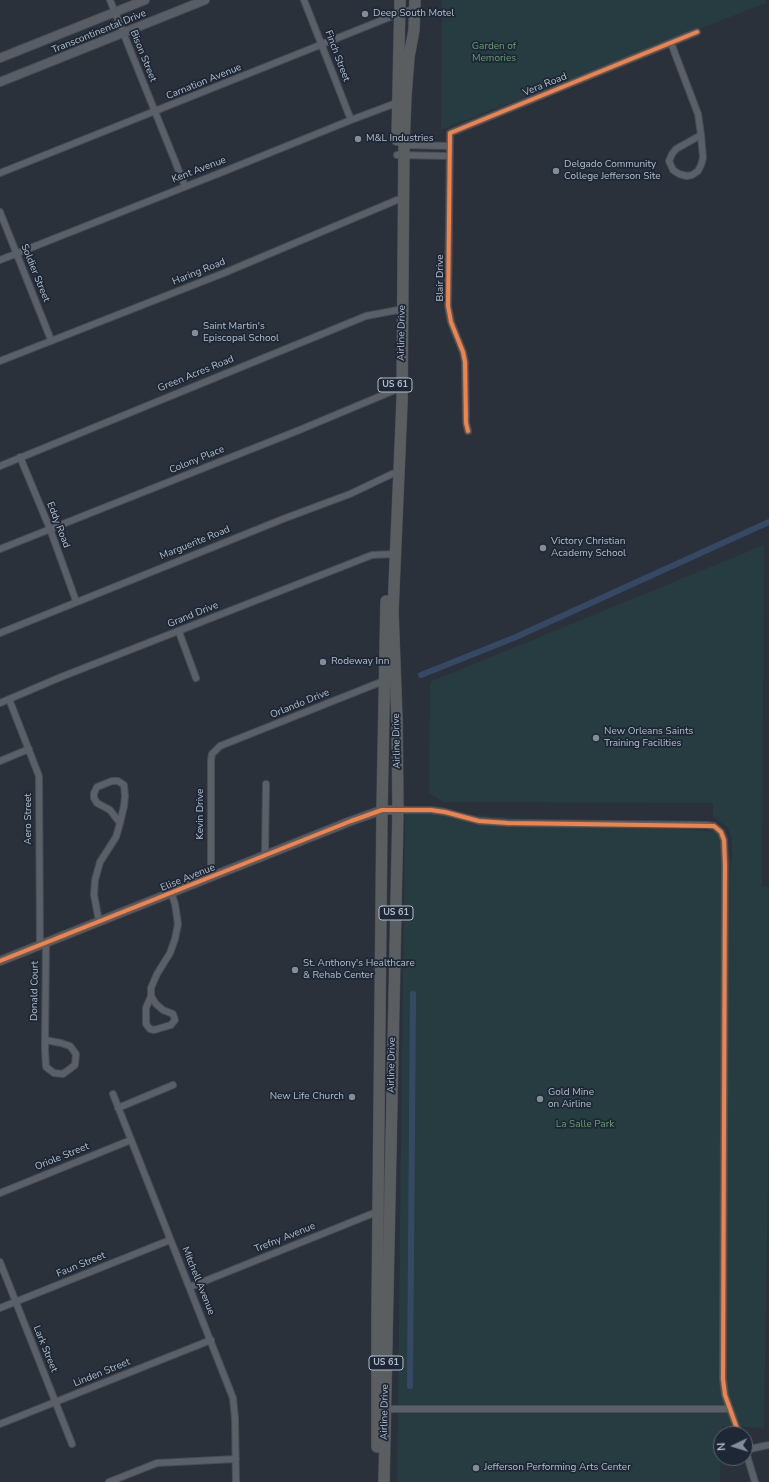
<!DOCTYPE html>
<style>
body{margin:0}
#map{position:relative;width:769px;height:1482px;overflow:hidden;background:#2a313a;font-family:"Nunito Sans",sans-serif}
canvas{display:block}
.north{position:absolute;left:713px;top:1426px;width:40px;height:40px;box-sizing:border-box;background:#1d2735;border:1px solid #596371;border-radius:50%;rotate:266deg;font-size:11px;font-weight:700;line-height:16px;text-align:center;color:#b4bdca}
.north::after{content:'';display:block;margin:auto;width:14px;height:18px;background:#848c98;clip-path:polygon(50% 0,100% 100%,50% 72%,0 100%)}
</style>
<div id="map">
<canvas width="769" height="1482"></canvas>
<div class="north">N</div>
</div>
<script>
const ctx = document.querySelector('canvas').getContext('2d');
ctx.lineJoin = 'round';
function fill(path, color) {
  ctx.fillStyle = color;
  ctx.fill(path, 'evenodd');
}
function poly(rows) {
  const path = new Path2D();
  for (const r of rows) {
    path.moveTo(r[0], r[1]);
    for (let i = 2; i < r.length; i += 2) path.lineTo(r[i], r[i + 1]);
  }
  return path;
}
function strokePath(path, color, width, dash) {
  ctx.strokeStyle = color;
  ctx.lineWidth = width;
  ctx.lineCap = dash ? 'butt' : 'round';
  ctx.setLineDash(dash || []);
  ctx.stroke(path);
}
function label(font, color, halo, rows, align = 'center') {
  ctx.font = font + ' "Nunito Sans",sans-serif';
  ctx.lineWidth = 3.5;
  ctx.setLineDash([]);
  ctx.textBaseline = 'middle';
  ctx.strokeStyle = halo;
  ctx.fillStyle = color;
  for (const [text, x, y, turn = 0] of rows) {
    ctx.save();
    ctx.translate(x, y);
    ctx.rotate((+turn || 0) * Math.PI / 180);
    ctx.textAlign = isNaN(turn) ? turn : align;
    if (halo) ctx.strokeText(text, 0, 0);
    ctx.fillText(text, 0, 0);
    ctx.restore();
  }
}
fill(poly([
 [442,0,766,0,766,3,441,130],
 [764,545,762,886,769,887,769,1115,764,1428,722,1426,720,1482,397,1482,405,810,721,832,732,863,732,837,727,827,713,817,713,803,444,802,429,793,430,682]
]), '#273c40');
strokePath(poly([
 [421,675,516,637,769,522],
 [410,1386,413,994]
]), '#364964', 6);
const street = poly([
 [110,0,185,186],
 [304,0,351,120],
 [671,43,698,114,701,135],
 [701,135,703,158,701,165,698,171,692,175,687,176,679,174,673,170,669,161,672,154,676,149,701,135],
 [403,145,449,146],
 [397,155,449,156],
 [0,173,400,13,415,9],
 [0,212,51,340],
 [0,260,225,171,351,120,399,102],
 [0,361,224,273,397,200,404,200],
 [468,431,466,423,465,362,463,352,451,322,448,306,450,133,697,32],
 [20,457,50,529,76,601],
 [0,466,366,316,403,309],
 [0,549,297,431,395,390,402,390],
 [179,632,196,678],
 [0,633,283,519,350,494,392,474,399,473],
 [9,699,39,776,40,945],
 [0,703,61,677,372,555,395,554],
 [0,761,29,749],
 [398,810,431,810,445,812,479,821,508,823,707,825,714,826,721,832,724,840,725,865,723,1379,725,1395,739,1434],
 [265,856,266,784],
 [211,877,211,760,212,754,220,746,386,680],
 [99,921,94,895,95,880,100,862,116,837,120,823,124,806,125,796,124,785,118,781,112,781,97,787,94,793,94,798,97,803,110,810,120,823],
 [151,996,156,1004,163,1010,173,1014,175,1020,171,1025,154,1030,150,1029,146,1024,146,1008,151,996,151,988,157,974,170,953,175,939,178,924,175,904,171,892],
 [45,1040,61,1043,70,1046,76,1054,75,1065,63,1074,54,1073,46,1067,45,1050,45,1040,46,943],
 [113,1094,233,1398,235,1418,236,1482],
 [118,1108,173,1085],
 [0,1193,131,1140],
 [0,1262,72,1444],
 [190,1287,379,1211],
 [0,1308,170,1240],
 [384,1409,730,1409],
 [0,1424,211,1340],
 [745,1449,755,1482],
 [745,1450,769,1445],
 [109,1482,157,1463,236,1459]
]);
const secondary = poly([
 [0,58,145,0],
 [0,82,205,0],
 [0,961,351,821,382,810,398,810]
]);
const highway = poly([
 [397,140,400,0],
 [377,1447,377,1315,382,810,386,601],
 [384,1482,398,810,397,720,393,611,402,402,404,145,406,95,409,57,414,30,415,0]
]);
strokePath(street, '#484d54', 8);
strokePath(secondary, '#484d54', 10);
strokePath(highway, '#474d55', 12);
strokePath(street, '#5b5f67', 6);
strokePath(secondary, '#595e66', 8);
strokePath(highway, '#5b5e61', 11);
strokePath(poly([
 [468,431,466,423,465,362,463,352,451,322,448,306,450,133,697,32],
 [0,961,351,821,382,810,431,810,445,812,479,821,508,823,714,826,721,832,724,840,725,865,723,1379,725,1395,739,1434]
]), '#f48246', 4);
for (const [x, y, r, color] of [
 [365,14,4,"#848c98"],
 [358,139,4,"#848c98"],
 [556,171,4,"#848c98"],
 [195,333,4,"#848c98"],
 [543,548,4,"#848c98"],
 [323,662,4,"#848c98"],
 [596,738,4,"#848c98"],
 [295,970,4,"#848c98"],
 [352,1097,4,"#848c98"],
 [540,1099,4,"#848c98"],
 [476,1468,4,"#848c98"]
]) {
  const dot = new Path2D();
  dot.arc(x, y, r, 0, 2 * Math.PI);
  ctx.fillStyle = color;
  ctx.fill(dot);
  strokePath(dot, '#1d2735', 1.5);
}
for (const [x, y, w] of [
 [395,385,34],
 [396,913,34],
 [386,1363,34]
]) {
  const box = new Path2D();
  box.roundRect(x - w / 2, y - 7, w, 14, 3);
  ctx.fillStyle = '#1d2735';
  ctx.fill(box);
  strokePath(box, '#b4bdca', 1);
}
label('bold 9px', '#b4bdca', null, [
 ["US 61",395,385],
 ["US 61",396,913],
 ["US 61",386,1363]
]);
label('10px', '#b4bdca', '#1d2735', [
 ["Deep South Motel",373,14],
 ["M&L Industries",366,139],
 ["Delgado Community",564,165],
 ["College Jefferson Site",564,177],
 ["Saint Martin's",203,327],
 ["Episcopal School",203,339],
 ["Victory Christian",551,542],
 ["Academy School",551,554],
 ["Rodeway Inn",331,662],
 ["New Orleans Saints",604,732],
 ["Training Facilities",604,744],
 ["St. Anthony's Healthcare",303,964],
 ["& Rehab Center",303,976],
 ["Gold Mine",548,1093],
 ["on Airline",548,1105],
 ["New Life Church",344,1097,"right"],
 ["Jefferson Performing Arts Center",484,1468]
], 'left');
label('10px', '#b4bdca', '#1d2735', [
 ["Transcontinental Drive",99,32,-22],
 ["Bison Street",143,56,68],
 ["Finch Street",337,56,69],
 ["Carnation Avenue",204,82,-22],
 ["Vera Road",545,85,-22],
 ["Kent Avenue",199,170,-21],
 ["Haring Road",199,272,-22],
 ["Soldier Street",35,273,68],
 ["Blair Drive",441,278,-90],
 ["Airline Drive",402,333,-89],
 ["Green Acres Road",196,374,-22],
 ["Colony Place",197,460,-22],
 ["Eddy Road",58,525,69],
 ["Marguerite Road",195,543,-22],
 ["Grand Drive",193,615,-22],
 ["Orlando Drive",300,704,-22],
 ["Airline Drive",397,741,-91],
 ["Kevin Drive",201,814,-90],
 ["Aero Street",29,819,-90],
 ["Elise Avenue",188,878,-22],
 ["Donald Court",35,991,-89],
 ["Airline Drive",392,1065,-89],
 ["Oriole Street",62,1157,-22],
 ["Trefny Avenue",285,1238,-22],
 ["Faun Street",81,1265,-22],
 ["Mitchell Avenue",198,1281,68],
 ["Lark Street",45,1349,68],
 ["Linden Street",102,1373,-22],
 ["Airline Drive",385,1412,-89]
]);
label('10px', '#6a9c75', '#1d2735', [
 ["Garden of",494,47],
 ["Memories",494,59],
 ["La Salle Park",585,1125]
]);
</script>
